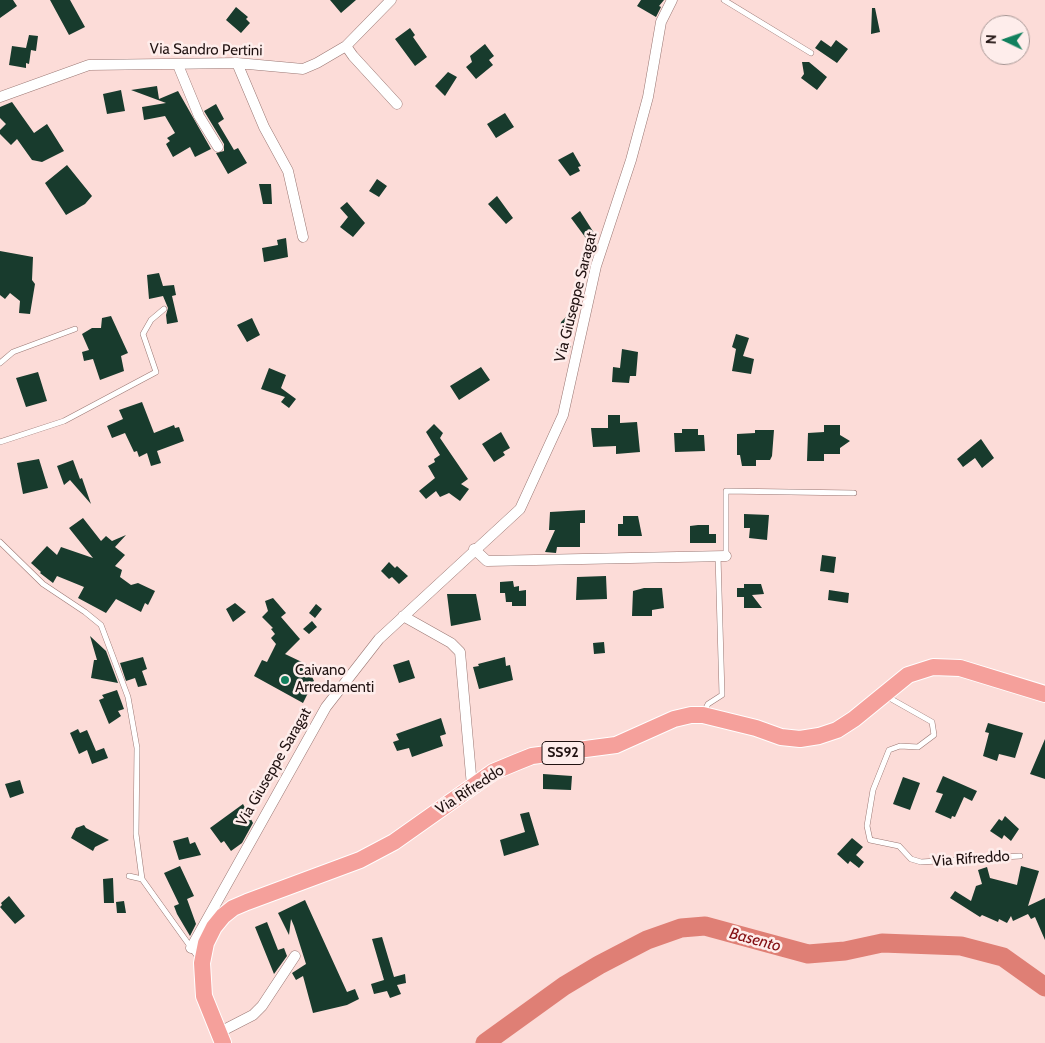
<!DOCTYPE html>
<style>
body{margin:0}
#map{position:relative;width:1045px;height:1043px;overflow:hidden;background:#fcdcd8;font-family:Cabin,sans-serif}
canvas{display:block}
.north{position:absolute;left:980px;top:15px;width:50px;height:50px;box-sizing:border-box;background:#feedeb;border:1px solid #a69694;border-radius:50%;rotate:273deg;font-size:14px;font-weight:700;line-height:20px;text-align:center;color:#211312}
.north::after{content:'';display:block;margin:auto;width:18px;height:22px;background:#11805d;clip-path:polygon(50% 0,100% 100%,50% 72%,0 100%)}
</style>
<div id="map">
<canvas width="1045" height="1043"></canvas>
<div class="north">N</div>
</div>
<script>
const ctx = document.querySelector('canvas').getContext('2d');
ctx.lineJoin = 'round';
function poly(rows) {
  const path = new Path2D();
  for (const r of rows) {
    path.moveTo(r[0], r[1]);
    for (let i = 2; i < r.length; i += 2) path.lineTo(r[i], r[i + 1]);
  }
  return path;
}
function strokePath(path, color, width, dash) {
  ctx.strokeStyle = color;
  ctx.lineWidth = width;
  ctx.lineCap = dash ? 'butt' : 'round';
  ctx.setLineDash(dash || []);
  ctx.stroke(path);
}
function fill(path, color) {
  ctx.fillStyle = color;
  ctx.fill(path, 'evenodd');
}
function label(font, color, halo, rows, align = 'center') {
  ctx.font = font + ' Cabin,sans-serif';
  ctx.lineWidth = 5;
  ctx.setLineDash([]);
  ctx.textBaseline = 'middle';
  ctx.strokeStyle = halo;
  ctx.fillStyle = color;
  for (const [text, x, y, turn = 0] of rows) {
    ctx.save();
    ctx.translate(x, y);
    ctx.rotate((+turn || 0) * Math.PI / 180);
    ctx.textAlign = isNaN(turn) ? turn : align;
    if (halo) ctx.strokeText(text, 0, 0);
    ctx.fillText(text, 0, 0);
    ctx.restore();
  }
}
strokePath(poly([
 [485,1043,564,986,599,965,647,940,681,928,705,926,808,954,845,951,882,943,961,946,1003,957,1045,987]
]), '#df7f75', 19);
fill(poly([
 [0,0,13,0,17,6,0,18],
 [50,0,70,0,85,27,69,35],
 [330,0,356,0,341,13],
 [641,0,664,0,659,6,661,7,656,17,637,6],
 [236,7,248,17,246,19,250,23,241,33,226,20],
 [872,8,875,8,880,32,871,34],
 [410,28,415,35,413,37,427,57,415,66,395,39],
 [29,35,38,36,36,51,31,50,29,64,26,63,26,68,9,65,12,46,26,48],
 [821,40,831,47,836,40,848,49,837,63,815,48],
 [485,44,494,56,489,60,493,65,476,79,466,67,472,62,470,56],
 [802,62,809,62,827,77,817,90,801,78,804,74],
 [448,72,457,77,445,96,435,86],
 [157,86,159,99,178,91,211,149,195,157,190,147,173,157,166,144,170,141,167,138,175,133,165,116,144,120,142,107,166,103,131,90],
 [121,90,125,111,107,114,103,94],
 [12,102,34,133,47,124,64,151,42,162,32,160,17,139,11,145,0,134,0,130,6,124,0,118,0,107],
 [216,104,224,119,218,123,234,150,238,148,247,163,228,174,216,153,224,151,224,144,204,111],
 [505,113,514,127,496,138,487,124],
 [573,152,581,166,578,167,580,171,570,176,558,160],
 [67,165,92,196,85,204,66,215,45,183],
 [377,179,387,186,379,197,369,191],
 [259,184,271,184,272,204,263,204],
 [497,196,513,218,506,224,488,204],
 [347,202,365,223,353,237,340,227,348,217,340,208],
 [580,211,596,236,588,241,571,218],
 [286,238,288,257,264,262,262,248,278,245,277,240],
 [0,251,33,257,32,280,35,284,30,314,19,313,20,301,10,293,5,299,0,295],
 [159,273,163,286,174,285,176,295,172,296,178,322,167,324,166,315,168,308,163,296,149,299,147,275],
 [111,316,128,353,121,356,124,371,100,380,93,359,84,361,82,352,89,350,82,334,92,328,101,328,102,318],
 [566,317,574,323,567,333,560,332,561,322],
 [252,318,260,335,247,342,237,325],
 [736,334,749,338,743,356,754,359,751,374,732,371,736,349,732,347],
 [560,342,571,346,568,354,557,350],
 [622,349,638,352,636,376,630,376,629,383,612,382,613,367,620,368],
 [481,367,490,380,459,400,450,386],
 [269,368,286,375,281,388,296,399,289,408,281,402,285,397,261,389],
 [38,372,47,401,26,407,16,378],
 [142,402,154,433,174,425,175,428,179,427,184,441,157,451,161,463,151,466,147,453,139,457,137,451,134,452,125,433,112,438,107,426,123,419,119,410],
 [608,415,620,415,620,423,637,422,640,452,616,454,616,446,593,447,591,428,608,428],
 [434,424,443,433,440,438,468,479,461,484,469,489,460,501,449,493,440,497,436,491,426,499,419,491,435,478,428,466,435,462,434,459,440,455,426,432],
 [824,425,840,425,840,435,850,441,840,448,840,454,824,454,824,461,807,461,808,433,824,432],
 [682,429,698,429,698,435,704,435,705,451,675,452,674,433,682,433],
 [755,430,774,430,772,456,770,460,756,460,756,466,742,466,740,455,737,455,737,434,755,433],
 [501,432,510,448,503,452,505,455,494,462,482,444],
 [981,439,994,458,982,468,975,458,963,467,957,459],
 [39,459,48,488,23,494,17,463],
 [73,460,80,479,82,478,91,504,70,480,64,485,57,466],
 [585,510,585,523,580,523,580,547,557,547,556,553,545,552,555,530,549,530,550,512],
 [744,514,769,515,767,540,749,538,750,528,744,528],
 [623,516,638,516,642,536,618,536,618,524,623,524],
 [83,518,101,541,106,536,112,541,126,535,115,547,125,555,115,566,122,570,120,577,131,585,138,583,155,591,148,605,145,603,141,612,116,599,106,613,78,598,84,587,57,576,53,583,40,573,41,572,31,563,47,546,57,555,61,547,93,558,69,528],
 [698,525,709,525,709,534,716,534,716,543,690,543,690,526],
 [822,555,836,557,834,573,820,571],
 [389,562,395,568,397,566,408,576,399,584,392,577,389,579,381,571],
 [606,576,607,599,576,600,577,577],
 [513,581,514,587,519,586,519,591,526,590,526,606,512,606,512,602,506,602,505,593,500,593,500,582],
 [744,584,761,584,764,594,752,595,762,608,744,608,744,597,737,597,737,588,744,588],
 [644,588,662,588,664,608,652,610,652,616,632,616,633,591],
 [829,590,849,593,848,603,828,600],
 [447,594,476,594,481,620,451,626],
 [273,598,286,613,281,617,300,639,285,654,306,664,314,681,303,703,254,676,262,660,267,662,276,644,271,638,275,634,271,629,273,628,262,617,268,611,265,601],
 [235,603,246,612,233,622,226,609],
 [316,604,322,609,315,618,309,613],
 [312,621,317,627,309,634,303,629],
 [90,636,106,651,118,683,91,678,94,660,97,660],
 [604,642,605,653,594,654,593,643],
 [143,657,147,669,142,671,147,685,138,687,135,678,126,681,120,663],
 [505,657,506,666,510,665,513,680,479,689,473,667,479,666,478,664],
 [409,660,415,678,399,683,393,665],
 [117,690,124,709,118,711,121,716,109,724,99,700,104,698,102,695],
 [441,718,446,734,440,736,443,746,412,757,409,748,397,751,393,742,399,740,396,734],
 [988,723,1023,733,1015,758,999,754,997,761,983,756,989,733,985,732],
 [78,729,80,733,87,730,96,751,104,748,108,758,92,764,87,750,79,754,70,733],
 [1045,739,1045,779,1030,774],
 [543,774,572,776,571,790,543,789],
 [943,776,977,791,972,801,964,797,955,817,952,816,951,819,935,812,943,794,936,792],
 [903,777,920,783,910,810,893,804],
 [20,780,24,793,10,798,5,784],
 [243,804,253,823,242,843,231,851,224,841,221,843,210,828],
 [529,812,539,845,504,856,500,840,525,832,520,814],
 [1005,816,1019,829,1011,841,1004,835,1002,839,990,831,999,819,1002,821],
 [84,825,86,828,109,840,95,847,93,851,71,838,76,828],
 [188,837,190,844,195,842,201,855,179,860,173,841],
 [852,838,863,847,856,855,864,862,859,868,850,861,848,864,837,854],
 [180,866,194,896,187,899,196,924,190,936,177,914,174,906,179,904,164,873],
 [1021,866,1039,871,1028,906,1045,898,1045,940,1035,917,1031,919,1028,914,1013,921,1011,916,1007,923,999,919,998,922,982,915,980,917,950,898,955,891,971,901,976,886,982,884,978,870,987,867,990,878,1017,885],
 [113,878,114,903,104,903,103,879],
 [9,896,25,916,15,924,0,907,2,905,1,903],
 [305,900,347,992,355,989,359,999,347,1005,313,1013,303,976,296,980,292,973,306,964,294,926,291,919,289,935,278,913],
 [124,901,126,913,117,913,116,902],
 [267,922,278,950,284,948,287,956,274,974,255,927],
 [382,937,394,977,405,974,406,983,397,985,401,994,390,998,387,991,374,994,371,984,384,980,372,939]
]), '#183b2d');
const lane = poly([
 [724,0,811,53],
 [0,363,13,352,75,329],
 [0,442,64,421,156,372,143,334,151,320,164,309],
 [0,542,43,584,85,612,101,625,128,697,137,748,136,834,142,879,129,876],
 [726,556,726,491,854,493],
 [886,696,932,722,934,735,918,747,900,746,889,750,873,790,867,826,870,840,899,846,911,859,921,862,1020,856],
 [704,712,708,704,722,695,718,556],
 [142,879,200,960]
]);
const street = poly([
 [346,46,353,56,397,104],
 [237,63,264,127,288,171,303,237],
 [178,65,199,116,218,147],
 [0,97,89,65,237,63,303,69,317,63,346,46,391,0],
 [474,549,487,561,726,556],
 [403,616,451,643,460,652,472,786],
 [191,948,326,707,379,639,520,509,563,415,596,266,631,160,648,97,661,22,672,0],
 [218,1033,253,1015,262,1006,295,956]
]);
const primary = poly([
 [223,1043,204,996,202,963,206,943,214,927,223,916,233,908,247,902,360,860,394,842,493,772,517,762,532,756,616,745,674,719,691,715,703,715,756,728,781,737,800,739,819,736,837,730,854,719,908,675,933,667,960,668,1045,694]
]);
strokePath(lane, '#9a7773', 6);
strokePath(street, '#9a7773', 11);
strokePath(primary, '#fff', 18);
strokePath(lane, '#fff', 5);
strokePath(street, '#fff', 10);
strokePath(primary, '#f5a09b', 16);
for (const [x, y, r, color] of [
 [285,680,5,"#11805d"]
]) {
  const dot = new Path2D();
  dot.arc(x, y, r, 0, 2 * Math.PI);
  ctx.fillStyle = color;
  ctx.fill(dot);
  strokePath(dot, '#feedeb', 2);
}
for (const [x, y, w] of [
 [563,753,42]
]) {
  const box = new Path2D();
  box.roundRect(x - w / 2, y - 11.5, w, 23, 4);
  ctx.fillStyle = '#feedeb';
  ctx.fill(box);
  strokePath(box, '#211312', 1);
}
label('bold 14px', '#211312', null, [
 ["SS92",563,753]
]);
label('15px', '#211312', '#feedeb', [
 ["Via Sandro Pertini",206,50,1],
 ["Via Giuseppe Saragat",576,297,-76],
 ["Via Giuseppe Saragat",274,767,-60],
 ["Via Rifreddo",470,790,-33],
 ["Via Rifreddo",971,859,-4]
]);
label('15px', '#211312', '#feedeb', [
 ["Caivano",295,671],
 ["Arredamenti",295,688]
], 'left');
label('italic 16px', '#840f13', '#feedeb', [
 ["Basento",755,940,15]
]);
</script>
